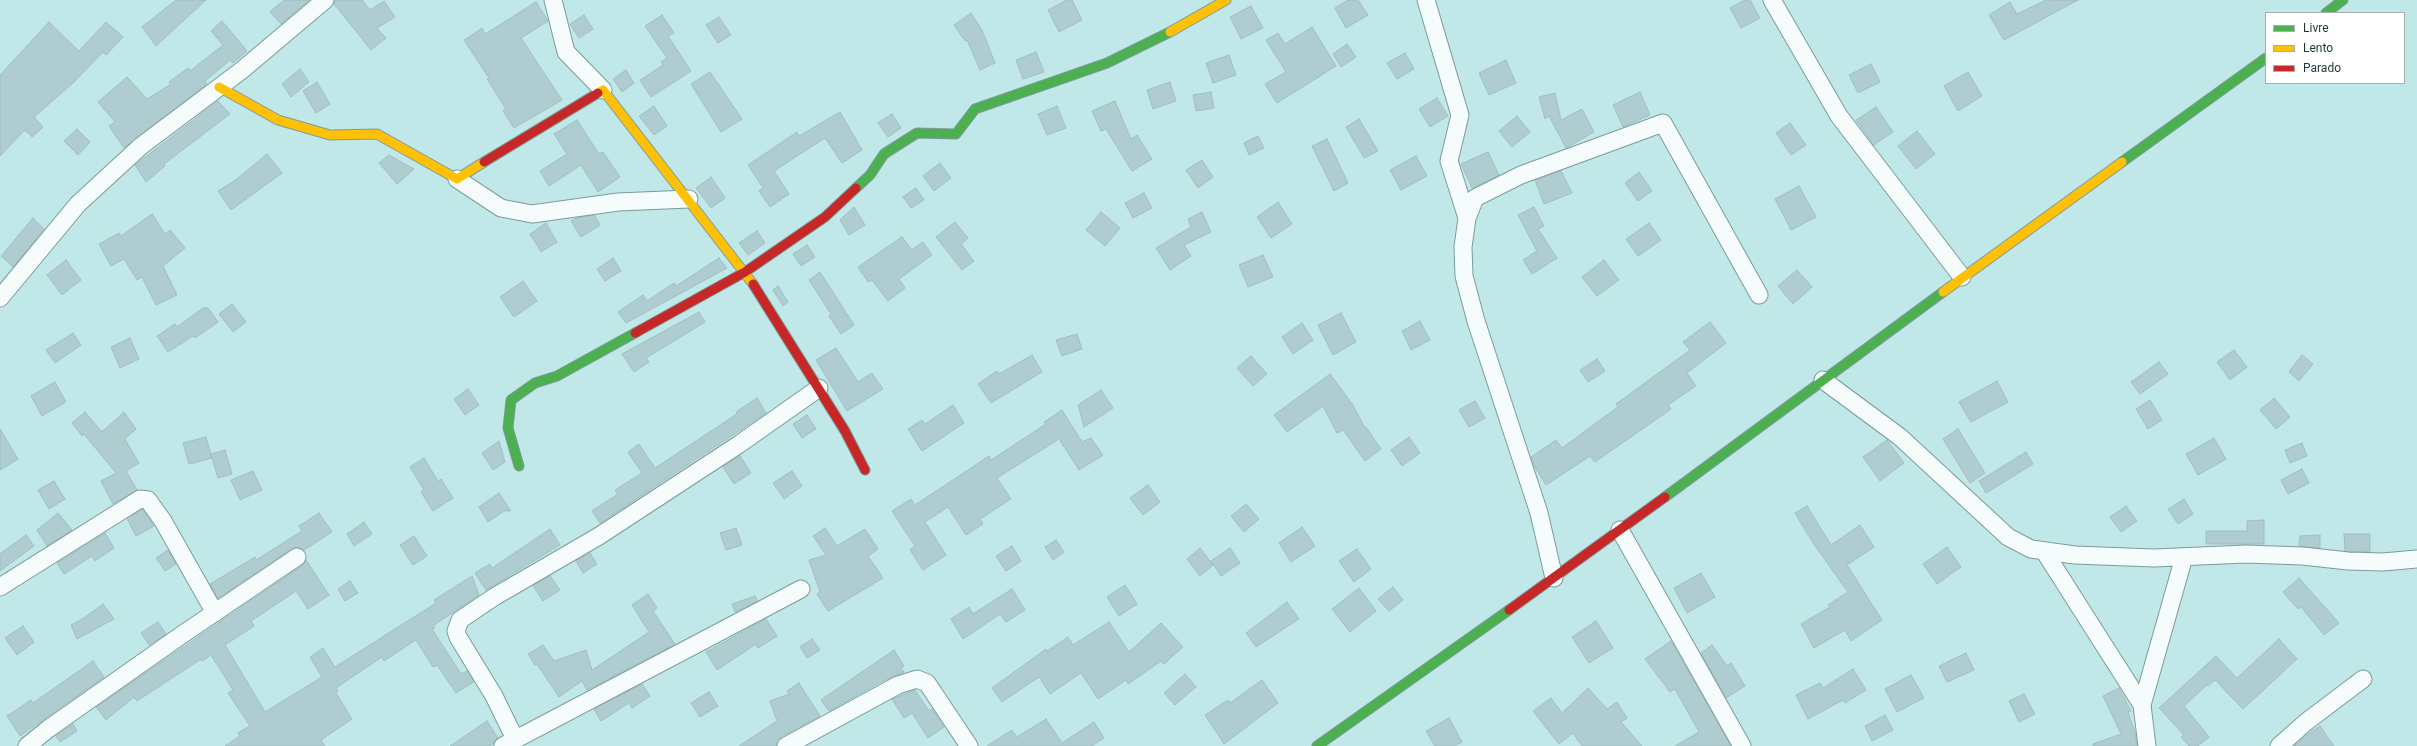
<!DOCTYPE html>
<style>
body{margin:0}
#map{position:relative;width:2417px;height:746px;overflow:hidden;background:#c1e8e9;font-family:Roboto,sans-serif}
canvas{display:block}
.legend{position:absolute;left:2265px;top:12px;width:140px;height:72px;box-sizing:border-box;background:#fff;border:1px solid #a4b0b0;margin:0;padding:5px 7px;list-style:none;font-size:12px;color:#1b393a}
.legend li{display:flex;align-items:center;gap:8px;height:20px}
.legend b{width:20px;border:1px solid #a4b0b0}
</style>
<div id="map">
<canvas width="2417" height="746"></canvas>
<ul class="legend">
<li><b style="height:5px;background:#4caf50"></b>Livre</li>
<li><b style="height:5px;background:#ffc107"></b>Lento</li>
<li><b style="height:5px;background:#c62828"></b>Parado</li>
</ul>
</div>
<script>
const ctx = document.querySelector('canvas').getContext('2d');
ctx.lineJoin = 'round';
function fill(path, color) {
  ctx.fillStyle = color;
  ctx.fill(path, 'evenodd');
}
function poly(rows) {
  const path = new Path2D();
  for (const r of rows) {
    path.moveTo(r[0], r[1]);
    for (let i = 2; i < r.length; i += 2) path.lineTo(r[i], r[i + 1]);
  }
  return path;
}
function strokePath(path, color, width, dash) {
  ctx.strokeStyle = color;
  ctx.lineWidth = width;
  ctx.lineCap = dash ? 'butt' : 'round';
  ctx.setLineDash(dash || []);
  ctx.stroke(path);
}
const building = poly([
 [176,0,206,0,156,46,142,27,176,0],
 [284,0,309,0,281,24,270,12,284,0],
 [335,0,362,0,370,10,384,1,395,17,377,28,386,38,371,50,334,4,335,0],
 [1067,0,1072,0,1082,20,1059,32,1048,10,1067,0],
 [1348,0,1358,0,1368,15,1346,28,1335,8,1348,0],
 [1745,0,1750,0,1760,18,1741,28,1730,8,1745,0],
 [2046,0,2078,0,2004,40,1989,15,2010,2,2017,14,2046,0],
 [536,2,548,21,521,38,562,100,514,128,503,111,506,109,487,79,489,78,464,40,482,28,485,34,536,2],
 [1251,6,1263,28,1241,39,1230,17,1251,6],
 [971,13,982,30,995,63,980,70,967,40,965,41,954,25,971,13],
 [584,15,593,29,579,38,570,24,584,15],
 [662,15,674,33,668,36,691,71,651,97,640,80,663,65,661,62,667,58,645,26,662,15],
 [719,17,731,35,718,43,706,25,719,17],
 [222,21,247,51,233,63,230,60,205,81,207,84,124,148,109,126,115,122,98,102,127,77,147,99,171,84,169,82,188,68,190,71,223,45,211,31,222,21],
 [49,22,79,51,106,22,123,37,106,55,103,52,74,82,34,117,43,127,32,137,25,130,0,156,0,75,49,22],
 [1312,27,1336,66,1277,103,1265,84,1286,72,1266,40,1278,33,1285,44,1312,27],
 [1347,44,1356,57,1341,67,1333,54,1347,44],
 [1036,52,1044,72,1023,79,1016,60,1036,52],
 [1405,53,1414,69,1397,79,1387,63,1405,53],
 [1229,55,1236,75,1213,83,1206,63,1229,55],
 [1506,60,1516,83,1489,95,1479,73,1506,60],
 [1871,64,1880,82,1858,93,1849,75,1871,64],
 [300,69,309,82,291,97,282,84,300,69],
 [626,70,634,83,622,92,613,79,626,70],
 [710,72,742,119,721,132,691,84,710,72],
 [1968,72,1982,96,1958,111,1944,86,1968,72],
 [317,82,330,104,316,113,303,91,317,82],
 [1170,82,1176,101,1153,109,1147,90,1170,82],
 [1211,92,1214,108,1196,111,1193,95,1211,92],
 [1640,92,1650,115,1623,127,1613,105,1640,92],
 [1555,93,1561,120,1582,109,1594,132,1566,148,1549,116,1545,119,1539,97,1555,93],
 [1437,98,1448,116,1430,127,1419,109,1437,98],
 [218,101,230,114,164,164,165,166,146,182,135,165,218,101],
 [1115,101,1131,139,1137,135,1152,159,1132,171,1106,129,1101,131,1092,111,1115,101],
 [654,106,667,126,654,135,639,116,654,106],
 [1057,106,1066,128,1047,135,1038,114,1057,106],
 [1876,107,1893,132,1874,145,1856,120,1876,107],
 [840,112,862,150,842,163,825,138,774,171,789,194,770,207,759,191,763,188,748,165,797,132,799,136,840,112],
 [892,114,901,128,888,137,878,123,892,114],
 [1517,116,1530,132,1512,147,1499,131,1517,116],
 [1359,119,1378,151,1364,158,1346,127,1359,119],
 [577,120,599,154,603,152,620,177,598,192,581,165,549,186,540,171,567,154,554,134,577,120],
 [1790,123,1806,145,1791,155,1776,133,1790,123],
 [77,129,90,142,78,155,64,141,77,129],
 [1917,131,1935,154,1916,169,1898,146,1917,131],
 [1258,136,1264,148,1249,155,1244,143,1258,136],
 [1327,139,1348,183,1334,191,1312,146,1327,139],
 [1488,152,1499,175,1472,188,1461,164,1488,152],
 [267,154,282,173,231,210,218,191,237,179,267,154],
 [389,155,414,169,397,184,379,163,389,155],
 [1416,156,1427,176,1401,190,1390,170,1416,156],
 [1202,160,1213,177,1198,188,1186,170,1202,160],
 [940,163,951,178,934,191,923,176,940,163],
 [1561,171,1572,193,1544,204,1535,180,1561,171],
 [1639,172,1652,191,1638,201,1625,183,1639,172],
 [711,177,725,198,711,208,696,188,711,177],
 [1799,186,1816,217,1791,230,1775,199,1799,186],
 [916,188,924,200,911,208,903,197,916,188],
 [1144,193,1152,208,1133,218,1125,203,1144,193],
 [1278,202,1292,224,1271,238,1257,217,1278,202],
 [854,207,865,225,849,235,840,220,854,207],
 [1534,207,1544,226,1538,229,1557,258,1532,274,1523,260,1537,251,1518,215,1534,207],
 [1101,212,1120,228,1105,246,1086,230,1101,212],
 [1202,212,1211,232,1184,245,1191,256,1170,270,1156,248,1191,227,1188,219,1202,212],
 [152,214,165,234,170,230,185,248,163,266,177,295,156,305,142,277,137,280,124,259,111,266,99,244,119,233,121,236,152,214],
 [594,215,600,225,581,237,571,221,576,218,594,215],
 [33,218,44,229,13,267,1,256,33,218],
 [955,222,968,238,961,244,974,261,962,270,936,237,955,222],
 [546,223,557,242,541,252,530,234,546,223],
 [1649,223,1661,240,1638,256,1626,239,1649,223],
 [757,231,765,243,748,255,739,243,757,231],
 [902,237,912,250,923,242,932,255,899,279,905,288,888,301,872,280,868,282,858,267,902,237],
 [807,245,815,257,801,266,793,254,807,245],
 [1263,255,1273,277,1248,287,1239,265,1263,255],
 [613,258,621,271,605,281,597,269,613,258],
 [719,258,727,268,626,323,618,312,643,295,647,301,674,283,676,286,719,258],
 [66,260,81,280,62,295,47,275,66,260],
 [1604,260,1619,280,1597,296,1582,277,1604,260],
 [1797,270,1812,287,1793,304,1778,286,1797,270],
 [820,272,854,325,841,334,829,316,831,314,809,280,820,272],
 [523,281,537,301,514,317,500,297,523,281],
 [778,286,788,302,783,306,773,290,778,286],
 [232,304,246,322,233,332,219,314,232,304],
 [203,308,208,308,218,322,195,338,193,336,168,352,157,336,175,324,177,327,203,308],
 [699,312,705,322,646,358,649,362,634,372,622,354,699,312],
 [1341,313,1356,342,1333,355,1318,325,1341,313],
 [1420,321,1430,340,1411,350,1402,331,1420,321],
 [1710,322,1726,343,1687,373,1696,386,1668,405,1671,409,1595,462,1590,456,1546,485,1535,467,1531,457,1556,440,1562,448,1618,407,1616,404,1690,350,1683,342,1710,322],
 [1302,323,1313,340,1293,354,1282,337,1302,323],
 [73,333,81,345,55,363,46,350,73,333],
 [1077,334,1082,349,1062,356,1056,340,1077,334],
 [130,338,139,359,120,368,111,347,130,338],
 [836,348,858,382,872,373,883,389,847,411,816,360,836,348],
 [2234,350,2247,367,2230,380,2217,362,2234,350],
 [1032,355,1042,372,991,403,978,384,997,371,999,374,1032,355],
 [2302,355,2313,364,2299,381,2289,372,2302,355],
 [1251,356,1267,374,1253,386,1237,368,1251,356],
 [1597,359,1605,371,1588,382,1580,370,1597,359],
 [2159,362,2168,374,2140,394,2131,382,2159,362],
 [1330,374,1353,405,1365,428,1366,427,1381,449,1365,461,1343,430,1337,433,1323,406,1287,432,1274,415,1330,374],
 [1997,381,2008,402,1971,422,1959,402,1997,381],
 [55,382,66,402,42,416,31,396,55,382],
 [468,389,479,405,465,415,454,399,468,389],
 [1101,390,1113,408,1084,427,1078,405,1101,390],
 [757,398,766,413,600,523,592,511,618,494,615,490,642,473,628,452,639,444,655,468,737,414,736,412,757,398],
 [2274,398,2290,417,2276,429,2260,410,2274,398],
 [2150,400,2162,420,2148,429,2136,409,2150,400],
 [1475,401,1485,418,1469,427,1459,410,1475,401],
 [953,405,964,423,922,451,908,429,922,420,925,424,953,405],
 [1062,410,1082,442,1091,438,1103,455,1079,470,1059,439,997,478,1011,499,980,519,983,524,966,535,948,507,925,522,946,555,923,570,910,550,915,546,892,511,911,499,915,505,989,456,991,460,1046,424,1044,422,1062,410],
 [85,412,101,431,103,431,124,412,136,429,125,439,139,463,126,471,137,490,113,504,101,481,116,473,84,434,82,436,72,423,85,412],
 [807,415,816,429,802,438,793,424,807,415],
 [0,429,18,459,0,470,0,429],
 [1958,429,1985,473,1970,483,1943,439,1958,429],
 [206,437,212,458,189,464,183,443,206,437],
 [1409,437,1420,453,1402,466,1391,450,1409,437],
 [2214,438,2226,459,2198,475,2186,454,2214,438],
 [1887,440,1904,463,1880,481,1863,457,1887,440],
 [499,441,505,462,493,470,482,453,499,441],
 [2302,443,2307,456,2290,463,2285,450,2302,443],
 [225,450,232,474,218,478,211,454,225,450],
 [2026,452,2033,464,1986,493,1979,481,2026,452],
 [740,456,751,473,734,484,723,467,740,456],
 [424,458,438,481,441,479,453,498,433,511,421,492,424,490,410,467,424,458],
 [2302,469,2309,483,2288,494,2281,480,2302,469],
 [253,471,262,490,240,500,231,480,253,471],
 [792,471,802,486,784,499,773,483,792,471],
 [54,481,65,499,49,509,38,490,54,481],
 [1148,485,1160,502,1143,515,1130,498,1148,485],
 [499,493,511,511,504,511,488,522,479,507,499,493],
 [2184,499,2193,514,2178,524,2168,509,2184,499],
 [1246,504,1259,519,1244,532,1231,516,1246,504],
 [1807,506,1831,545,1860,525,1874,547,1847,565,1882,620,1851,641,1845,630,1814,648,1801,624,1830,607,1828,605,1848,592,1813,543,1795,513,1807,506],
 [2126,506,2137,521,2121,532,2110,517,2126,506],
 [142,509,154,526,136,536,127,519,142,509],
 [58,513,72,530,47,546,37,530,58,513],
 [319,513,332,532,304,550,297,547,291,549,218,598,210,584,255,557,256,560,302,531,299,526,319,513],
 [2264,520,2264,544,2206,544,2206,531,2247,531,2247,521,2264,520],
 [364,522,372,534,354,546,347,534,364,522],
 [1302,527,1315,546,1291,562,1279,543,1302,527],
 [736,528,742,545,726,550,720,533,736,528],
 [825,528,837,546,865,529,878,549,868,556,883,578,828,611,817,594,820,592,809,560,826,555,813,536,825,528],
 [550,529,560,545,486,590,475,573,490,564,492,568,550,529],
 [105,533,114,548,95,561,92,556,64,574,57,563,105,533],
 [2344,534,2370,534,2370,552,2345,551,2344,534],
 [26,535,34,546,0,571,0,554,26,535],
 [2320,535,2320,548,2299,546,2300,536,2320,535],
 [414,536,427,556,413,565,400,545,414,536],
 [1056,540,1064,552,1053,560,1045,547,1056,540],
 [1012,546,1021,561,1006,571,996,556,1012,546],
 [1947,547,1961,567,1937,584,1923,564,1947,547],
 [1200,548,1213,565,1200,576,1187,559,1200,548],
 [1230,548,1240,563,1221,576,1211,561,1230,548],
 [1357,549,1371,569,1354,582,1339,561,1357,549],
 [168,550,176,564,165,571,156,558,168,550],
 [590,553,597,564,583,573,576,561,590,553],
 [306,560,329,595,308,609,296,591,251,621,254,626,225,645,265,712,322,677,310,657,323,648,335,667,436,603,434,600,472,576,479,595,433,626,435,628,432,629,461,674,467,671,474,682,456,693,437,665,433,667,416,640,384,661,382,657,336,688,338,691,336,693,352,719,321,740,325,746,225,746,240,736,238,733,250,726,228,693,233,690,211,655,202,661,201,659,137,701,134,697,106,720,96,707,303,565,306,560],
 [1701,573,1715,597,1687,613,1674,588,1701,573],
 [550,576,560,590,543,601,533,586,550,576],
 [2299,578,2339,623,2324,635,2301,607,2298,609,2283,592,2299,578],
 [350,581,358,593,345,601,338,589,350,581],
 [1125,585,1137,604,1119,616,1107,597,1125,585],
 [1393,587,1403,600,1389,611,1378,599,1393,587],
 [1359,588,1376,611,1350,632,1332,609,1359,588],
 [1012,589,1025,610,1006,622,1000,614,963,639,951,619,969,607,973,614,1012,589],
 [648,594,657,608,653,611,675,644,587,690,582,681,559,697,537,664,535,665,528,654,543,645,554,661,586,650,592,670,649,632,632,605,648,594],
 [755,596,757,601,735,612,732,604,755,596],
 [1287,602,1299,619,1256,647,1246,633,1287,602],
 [103,604,114,619,77,639,71,625,84,618,103,604],
 [766,619,777,636,758,648,756,644,717,670,706,652,766,619],
 [1596,621,1613,648,1589,663,1572,637,1596,621],
 [158,622,166,634,149,645,141,633,158,622],
 [1109,622,1129,652,1161,623,1183,647,1164,664,1161,661,1128,684,1126,680,1098,699,1081,673,1050,694,1039,677,1002,702,992,688,1046,649,1047,651,1068,637,1073,645,1109,622],
 [23,626,34,642,17,655,5,638,23,626],
 [812,639,820,650,807,658,800,647,812,639],
 [2279,639,2297,659,2243,709,2215,680,2208,686,2207,685,2184,706,2209,737,2198,746,2189,746,2181,737,2184,735,2159,708,2216,656,2237,678,2279,639],
 [1671,641,1731,746,1675,746,1699,732,1675,689,1670,692,1645,659,1671,641],
 [1712,645,1727,666,1731,663,1745,686,1726,698,1701,653,1712,645],
 [894,650,904,666,901,668,904,672,881,682,829,711,821,700,894,650],
 [1966,653,1974,670,1947,682,1939,666,1966,653],
 [93,661,104,677,20,736,7,716,31,700,33,703,93,661],
 [1853,669,1866,690,1845,703,1843,700,1808,719,1796,695,1820,683,1823,688,1853,669],
 [1185,674,1196,687,1175,705,1164,693,1185,674],
 [1911,675,1924,698,1897,712,1885,689,1911,675],
 [1262,680,1278,703,1224,744,1205,715,1228,700,1230,703,1262,680],
 [799,683,820,716,781,737,776,746,739,746,777,721,770,701,789,694,787,691,799,683],
 [642,684,650,696,632,708,629,703,601,721,594,709,642,684],
 [1588,688,1607,709,1617,702,1627,718,1621,722,1642,746,1582,746,1573,733,1559,744,1533,711,1551,698,1562,713,1588,688],
 [2119,688,2131,711,2128,712,2135,733,2137,746,2093,746,2093,744,2121,734,2103,696,2119,688],
 [915,690,929,711,932,709,944,727,928,738,912,713,904,718,892,699,915,690],
 [709,692,718,706,700,717,691,703,709,692],
 [2024,694,2035,714,2019,722,2009,701,2024,694],
 [1885,715,1893,730,1872,741,1865,726,1885,715],
 [1449,718,1462,742,1454,746,1435,746,1426,731,1449,718],
 [1046,719,1062,743,1094,722,1104,738,1092,746,987,746,1012,730,1017,737,1046,719],
 [487,721,498,738,494,743,489,746,450,746,487,721],
 [73,724,77,731,60,742,56,736,73,724],
 [2320,726,2334,746,2294,746,2307,735,2320,726]
]);
fill(building, '#afcdd1');
strokePath(building, '#a0bec2', 1);
const street = poly([
 [553,0,566,52,603,90],
 [1426,0,1460,115,1449,161,1467,218],
 [1772,0,1839,116,1962,277],
 [457,179,501,208,532,214,618,202,689,199],
 [0,298,78,204,141,146,242,70,325,0],
 [1823,380,1900,437,2008,537,2031,549,2075,555,2154,558,2246,554,2303,556,2348,561,2383,562,2417,559],
 [1620,530,1742,746],
 [2044,551,2142,705],
 [1554,578,1539,513,1476,321,1464,276,1463,247,1467,218,1475,198,1521,175,1663,123,1759,295],
 [0,587,140,499,148,500,163,521,215,613],
 [515,739,494,696,458,637,456,631,460,620,494,597,599,536,738,445,819,388],
 [27,746,48,729,183,634,297,557],
 [503,746,801,589],
 [786,746,898,685,917,679,927,683,969,746],
 [2147,746,2142,705,2184,557],
 [2279,746,2306,722,2363,679]
]);
const fast = poly([
 [2326,13,2343,0],
 [2122,162,2266,58],
 [856,188,870,175,884,154,917,133,956,134,975,109,1107,63,1170,32],
 [519,466,508,428,511,400,535,383,557,376,635,333],
 [1665,497,1943,292],
 [1317,746,1509,610]
]);
const slow = poly([
 [1170,32,1226,0],
 [219,87,278,120,330,135,377,134,457,179,484,162],
 [598,93,603,90,753,284],
 [1943,292,2122,162]
]);
const jam = poly([
 [484,162,598,93],
 [753,284,845,431,865,470],
 [635,333,745,272,825,217,856,188],
 [1509,610,1665,497]
]);
strokePath(street, '#7c9b9c', 19);
strokePath(fast, '#7c9b9c', 11);
strokePath(slow, '#7c9b9c', 11);
strokePath(jam, '#7c9b9c', 11);
strokePath(street, '#f6fcfc', 17);
strokePath(fast, '#4caf50', 9);
strokePath(slow, '#ffc107', 9);
strokePath(jam, '#c62828', 9);
</script>
